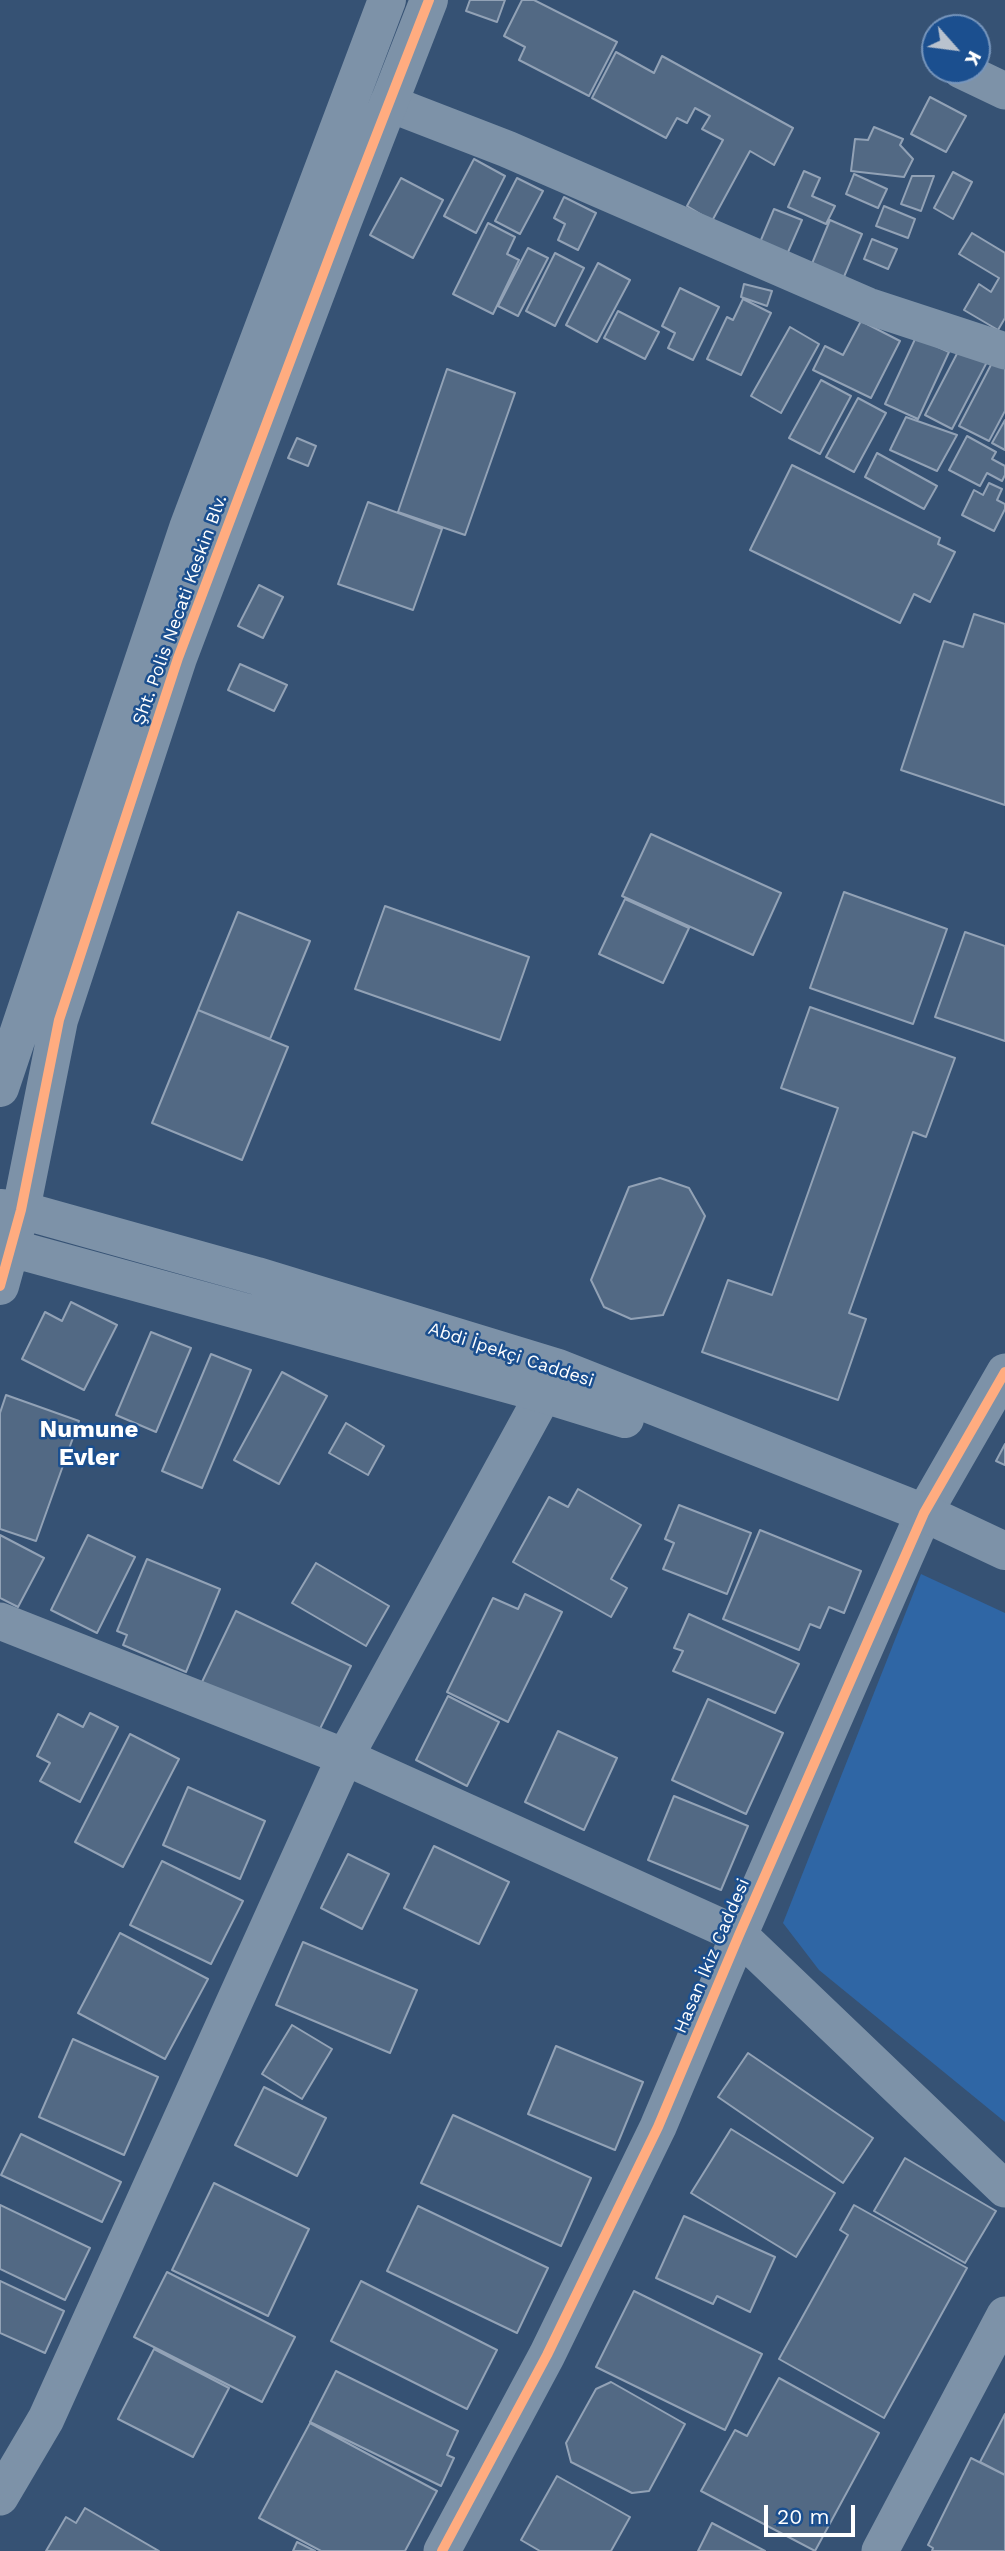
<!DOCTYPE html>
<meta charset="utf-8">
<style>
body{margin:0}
#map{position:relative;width:1005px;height:2551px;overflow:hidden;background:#365274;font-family:"Work Sans",sans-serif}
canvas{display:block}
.north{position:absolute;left:921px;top:14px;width:70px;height:70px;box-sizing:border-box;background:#1b4f8f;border:2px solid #7695bc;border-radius:50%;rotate:118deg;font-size:19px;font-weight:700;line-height:28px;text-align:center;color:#fff}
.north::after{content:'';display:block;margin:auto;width:24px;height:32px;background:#b9c2ce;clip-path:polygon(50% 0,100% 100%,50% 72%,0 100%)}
.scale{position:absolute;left:764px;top:2505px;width:91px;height:32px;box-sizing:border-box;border:4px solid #fff;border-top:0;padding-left:9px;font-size:21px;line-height:24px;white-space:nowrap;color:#fff;-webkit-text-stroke:5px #1b4f8f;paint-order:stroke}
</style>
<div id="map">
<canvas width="1005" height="2551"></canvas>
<div class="north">K</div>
<div class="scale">20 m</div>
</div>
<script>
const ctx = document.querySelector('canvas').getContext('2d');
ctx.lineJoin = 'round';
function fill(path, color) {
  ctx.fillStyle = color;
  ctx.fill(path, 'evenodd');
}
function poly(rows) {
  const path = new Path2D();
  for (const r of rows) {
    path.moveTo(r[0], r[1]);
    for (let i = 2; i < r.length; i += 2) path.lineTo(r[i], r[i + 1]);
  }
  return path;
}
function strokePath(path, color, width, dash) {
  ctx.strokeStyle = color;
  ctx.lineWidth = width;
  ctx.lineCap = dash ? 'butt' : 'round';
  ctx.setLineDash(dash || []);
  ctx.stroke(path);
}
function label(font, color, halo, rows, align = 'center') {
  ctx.font = font + ' "Work Sans",sans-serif';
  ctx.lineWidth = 5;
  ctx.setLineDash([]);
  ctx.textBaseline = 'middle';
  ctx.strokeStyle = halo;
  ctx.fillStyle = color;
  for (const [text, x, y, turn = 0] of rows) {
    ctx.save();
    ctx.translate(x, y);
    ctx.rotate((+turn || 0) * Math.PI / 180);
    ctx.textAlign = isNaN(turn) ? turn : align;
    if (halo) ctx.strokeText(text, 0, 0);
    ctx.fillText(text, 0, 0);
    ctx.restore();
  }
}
fill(poly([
 [921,1574,1005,1613,1005,2122,819,1970,783,1923]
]), '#2f66a5');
const building = poly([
 [470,0,505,0,497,22,466,11,470,0],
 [522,0,534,0,617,42,589,96,519,60,525,47,504,36,522,0],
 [616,52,654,73,662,56,793,128,774,165,750,151,712,221,687,206,723,140,702,129,710,116,695,108,687,123,677,118,666,138,592,98,616,52],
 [930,97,966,116,946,152,911,134,930,97],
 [874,127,903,139,900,145,913,159,904,177,851,171,855,139,868,140,874,127],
 [474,159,505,176,476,233,444,216,474,159],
 [804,171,820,178,812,196,835,206,826,224,788,207,804,171],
 [953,172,972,182,953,219,934,208,953,172],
 [854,174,887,189,878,208,846,194,854,174],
 [912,176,934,176,921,211,901,204,912,176],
 [401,178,443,200,413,258,370,235,401,178],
 [517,178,543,191,520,234,495,221,517,178],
 [564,197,596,213,578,250,558,240,565,224,554,218,564,197],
 [884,206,915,219,908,238,876,226,884,206],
 [774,209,802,220,785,259,758,247,774,209],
 [830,220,862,234,843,279,811,266,830,220],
 [488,223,515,237,507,254,519,260,493,314,453,294,488,223],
 [972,233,1005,253,1005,318,998,330,964,310,979,284,991,292,999,278,959,254,972,233],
 [872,239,897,249,888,269,864,259,872,239],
 [528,248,548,258,518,316,498,306,528,248],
 [555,253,584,268,555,326,526,311,555,253],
 [598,263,630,280,597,342,566,325,598,263],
 [744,284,772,291,767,306,741,297,744,284],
 [680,288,719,307,693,360,668,348,675,333,662,326,680,288],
 [743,299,771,313,741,375,707,359,727,317,733,320,743,299],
 [618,311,659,332,645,359,604,338,618,311],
 [861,321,900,341,871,398,813,370,825,346,843,355,861,321],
 [790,327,819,344,781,413,751,396,790,327],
 [916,337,949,352,918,419,885,404,916,337],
 [961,346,988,360,952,429,925,415,961,346],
 [993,361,1005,367,1005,411,989,441,959,426,993,361],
 [447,369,515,393,465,535,398,512,447,369],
 [821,380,851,396,820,454,789,438,821,380],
 [858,398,886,413,854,472,826,457,858,398],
 [906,417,957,435,937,471,890,450,906,417],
 [1005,420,1005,450,992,443,1005,420],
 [967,436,996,452,992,459,1005,466,1005,475,1002,481,987,473,980,486,949,470,967,436],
 [297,438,316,446,308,466,288,458,297,438],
 [877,453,937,486,924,509,865,477,877,453],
 [792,465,940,538,938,544,955,552,930,602,914,594,900,623,750,550,792,465],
 [989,483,1002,489,997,500,1005,504,1005,509,994,531,962,515,974,490,983,495,989,483],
 [368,502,442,529,413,610,338,584,368,502],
 [259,585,283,597,263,638,238,626,259,585],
 [974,614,1005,624,1005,805,901,770,944,641,963,647,974,614],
 [240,664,287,685,274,711,228,690,240,664],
 [651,834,781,893,753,955,622,896,651,834],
 [844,892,947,929,913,1024,810,988,844,892],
 [625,899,689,928,663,983,599,954,625,899],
 [385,906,529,957,500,1040,355,989,385,906],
 [238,912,310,941,270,1039,198,1010,238,912],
 [965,932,1005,946,1005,1041,935,1017,965,932],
 [810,1007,955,1058,926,1137,913,1132,849,1313,866,1319,838,1400,702,1352,728,1280,772,1295,838,1108,781,1088,810,1007],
 [198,1010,288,1047,242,1160,152,1123,198,1010],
 [660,1178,689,1188,705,1216,663,1315,631,1319,604,1307,591,1280,629,1187,660,1178],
 [71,1302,117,1325,84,1390,22,1359,45,1312,62,1321,71,1302],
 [151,1332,191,1348,156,1432,116,1415,151,1332],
 [211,1354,251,1370,202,1488,162,1471,211,1354],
 [282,1372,327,1396,279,1484,234,1460,282,1372],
 [6,1395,79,1421,36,1541,0,1529,0,1413,6,1395],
 [346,1423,384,1446,368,1475,329,1453,346,1423],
 [1005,1444,1005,1465,996,1461,1005,1444],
 [578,1489,641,1525,611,1579,627,1588,611,1617,513,1562,549,1497,568,1507,578,1489],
 [679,1505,751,1533,727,1594,663,1569,674,1543,665,1539,679,1505],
 [760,1530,861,1571,844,1613,829,1607,820,1628,810,1624,799,1650,723,1619,760,1530],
 [0,1535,44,1558,18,1607,0,1598,0,1535],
 [88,1535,135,1557,97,1633,51,1610,88,1535],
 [147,1559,220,1589,186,1672,123,1645,127,1635,117,1631,147,1559],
 [316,1563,389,1606,366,1646,292,1603,316,1563],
 [525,1594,562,1612,508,1722,447,1692,493,1598,518,1609,525,1594],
 [236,1611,351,1666,315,1739,201,1684,236,1611],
 [689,1614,799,1664,775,1713,673,1671,683,1651,674,1648,689,1614],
 [448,1696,499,1722,467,1786,416,1760,448,1696],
 [708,1699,783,1733,746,1814,672,1780,708,1699],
 [90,1713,118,1727,80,1802,40,1781,50,1763,37,1756,58,1714,83,1727,90,1713],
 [558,1731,617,1758,584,1830,525,1802,558,1731],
 [130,1734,179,1759,123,1867,75,1842,130,1734],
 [188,1787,265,1821,240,1879,163,1845,188,1787],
 [674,1796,748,1826,721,1890,648,1860,674,1796],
 [434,1846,509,1882,479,1944,404,1908,434,1846],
 [348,1854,389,1874,362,1929,321,1908,348,1854],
 [162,1861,243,1901,211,1964,130,1925,162,1861],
 [120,1933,208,1979,165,2059,78,2013,120,1933],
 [303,1942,417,1990,390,2053,276,2005,303,1942],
 [292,2025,332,2049,302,2099,262,2074,292,2025],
 [73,2039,158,2077,124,2155,39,2117,73,2039],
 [556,2046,643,2082,615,2150,528,2114,556,2046],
 [748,2053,873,2138,843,2183,718,2097,748,2053],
 [264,2087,326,2118,297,2176,235,2145,264,2087],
 [453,2115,591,2178,561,2246,421,2183,453,2115],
 [731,2129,835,2193,796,2257,691,2193,731,2129],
 [21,2134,121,2182,102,2222,1,2175,21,2134],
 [905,2158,996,2211,965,2263,874,2211,905,2158],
 [214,2183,309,2229,268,2316,172,2270,214,2183],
 [0,2205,90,2248,65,2300,0,2269,0,2205],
 [854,2205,967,2268,884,2418,779,2359,848,2235,840,2230,854,2205],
 [418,2206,548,2268,517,2333,387,2271,418,2206],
 [684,2216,775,2257,750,2312,717,2296,713,2304,656,2278,684,2216],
 [167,2272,295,2337,262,2402,134,2337,167,2272],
 [0,2281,64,2311,45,2353,0,2333,0,2281],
 [361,2281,497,2350,467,2409,331,2341,361,2281],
 [634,2291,762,2354,725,2430,596,2367,634,2291],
 [154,2349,229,2388,193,2457,118,2419,154,2349],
 [336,2371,458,2431,447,2455,454,2458,441,2486,310,2422,336,2371],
 [779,2378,879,2433,815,2551,701,2491,735,2430,747,2436,779,2378],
 [611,2382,685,2424,649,2491,632,2493,571,2462,566,2443,596,2389,611,2382],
 [1005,2414,1005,2475,980,2462,1005,2414],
 [310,2423,437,2491,405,2551,321,2551,259,2518,310,2423],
 [971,2458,1005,2475,1005,2551,932,2551,933,2548,928,2545,971,2458],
 [557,2476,630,2517,611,2551,540,2551,521,2540,557,2476],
 [85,2508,159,2551,46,2551,66,2517,76,2523,85,2508],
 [712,2523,765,2551,698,2551,712,2523],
 [297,2542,315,2551,293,2551,297,2542]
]);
fill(building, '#526984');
strokePath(building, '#92a2b6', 2);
strokePath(poly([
 [961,70,1005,91],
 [388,103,507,149,868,306,1005,351],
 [0,1621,345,1757,739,1935,1005,2189],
 [0,2497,46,2419,345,1757,558,1368],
 [442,2551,547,2355,658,2127,739,1935,924,1513,1005,1372],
 [880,2551,1005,2315]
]), '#7d92a8', 37);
strokePath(poly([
 [0,1088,188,528,387,0],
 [0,1208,21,1210,257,1276,558,1368,924,1513,1005,1551],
 [0,1245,544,1394,625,1419],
 [0,1286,21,1210,59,1020,178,658,343,221,429,0]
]), '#7d92a8', 38);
strokePath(poly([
 [0,1286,21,1210,59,1020,178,658,343,221,429,0],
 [442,2551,547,2355,658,2127,739,1935,924,1513,1005,1372]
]), '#ffac80', 10);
label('18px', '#fff', '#1b4f8f', [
 ["Şht. Polis Necati Keskin Blv.",180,610,-70],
 ["Abdi İpekçi Caddesi",511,1355,18],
 ["Hasan İkiz Caddesi",712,1956,-67]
]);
label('bold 24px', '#fff', '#1b4f8f', [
 ["Numune",89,1430],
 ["Evler",89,1458]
]);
</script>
